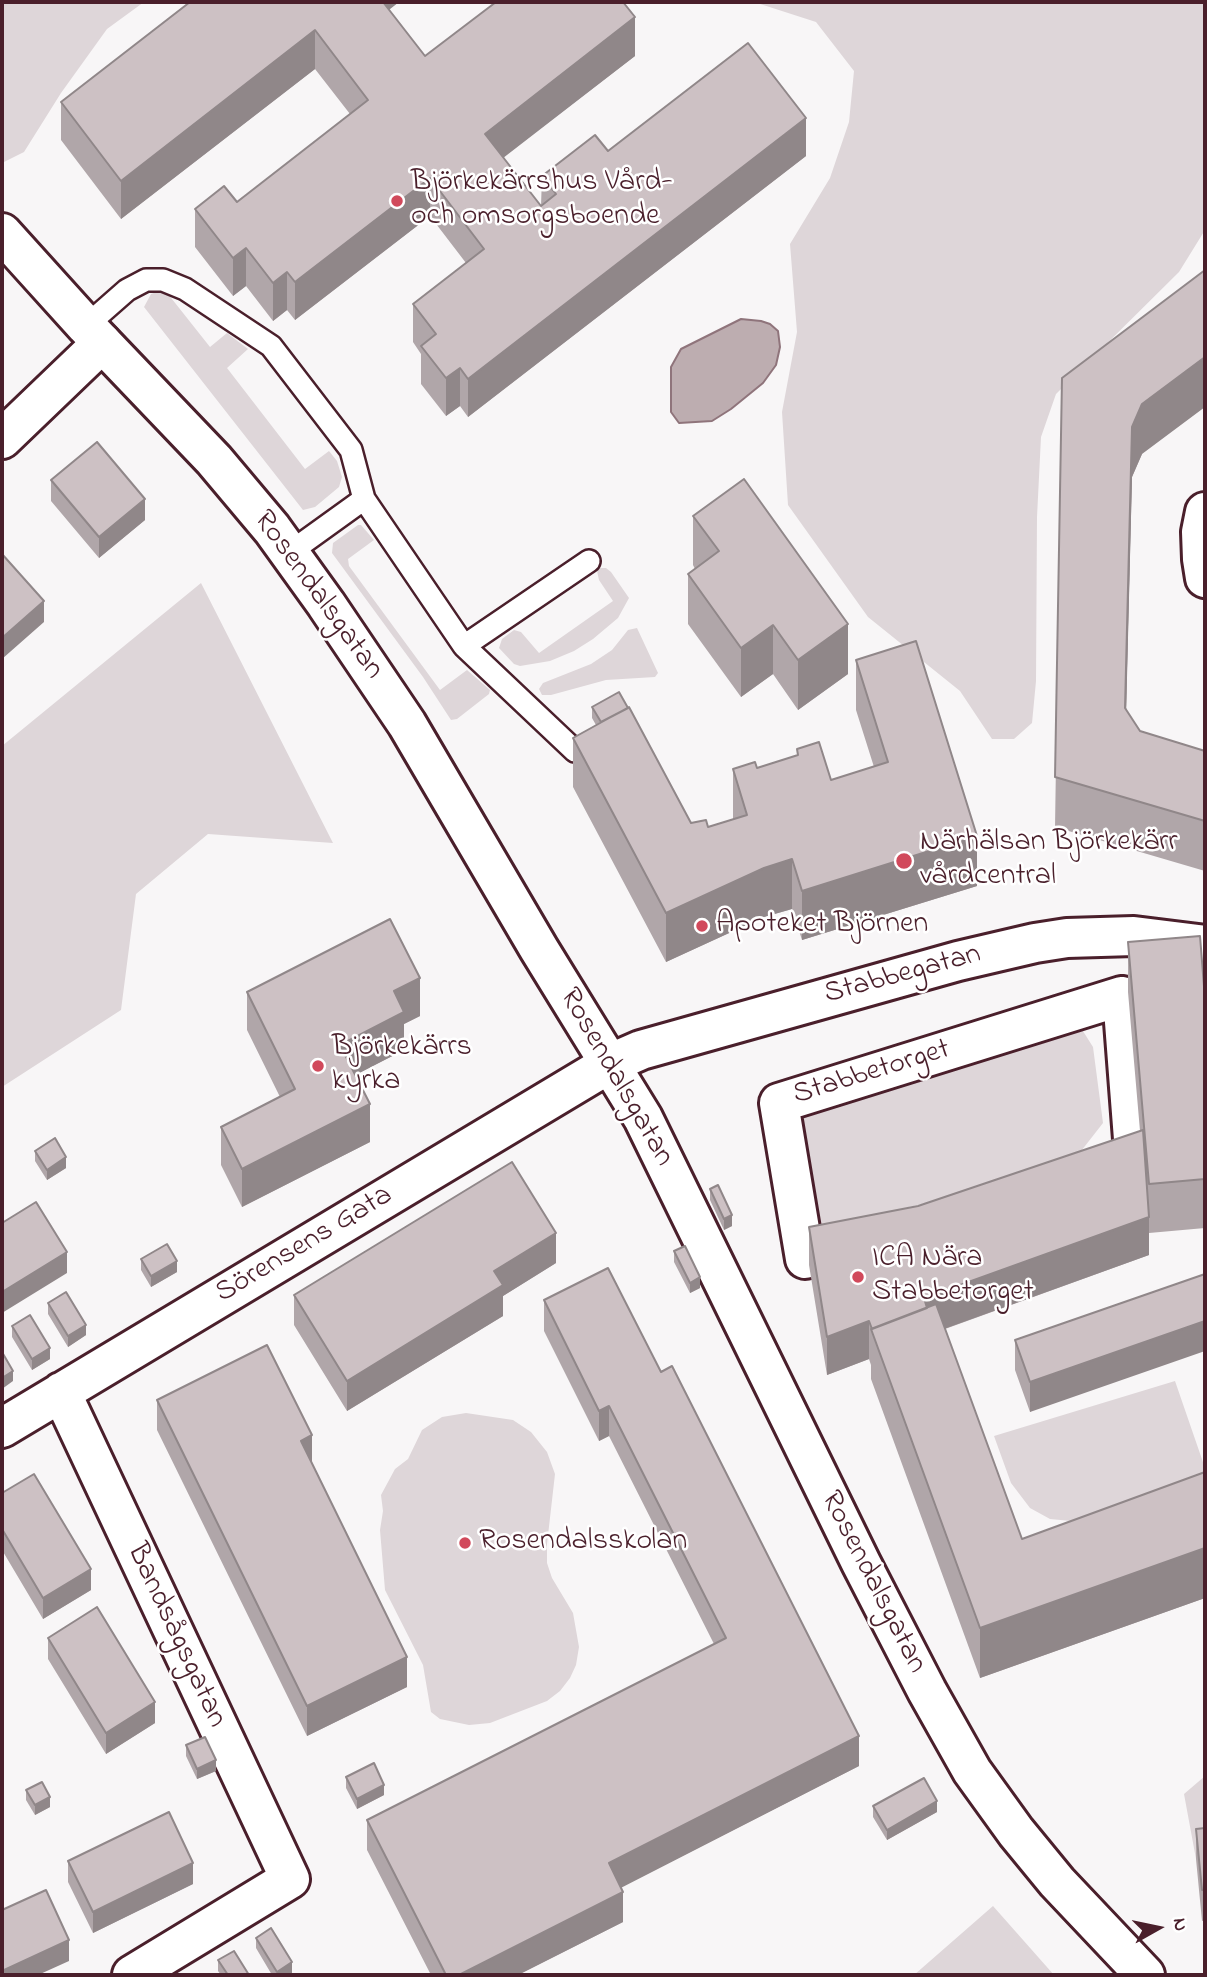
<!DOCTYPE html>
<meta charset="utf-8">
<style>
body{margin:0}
#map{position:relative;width:1207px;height:1977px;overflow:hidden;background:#f8f6f7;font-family:"Indie Flower",sans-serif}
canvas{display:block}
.frame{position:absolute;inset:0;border:4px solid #4a1f2b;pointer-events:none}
.north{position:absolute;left:1123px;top:1893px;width:70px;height:70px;-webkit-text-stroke:5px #fff;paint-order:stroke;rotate:81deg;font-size:19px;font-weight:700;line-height:28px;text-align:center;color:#4a1f2b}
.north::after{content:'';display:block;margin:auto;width:24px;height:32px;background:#4a1f2b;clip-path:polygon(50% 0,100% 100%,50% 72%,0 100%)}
</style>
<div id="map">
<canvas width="1207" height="1977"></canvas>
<div class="frame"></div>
<div class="north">N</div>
</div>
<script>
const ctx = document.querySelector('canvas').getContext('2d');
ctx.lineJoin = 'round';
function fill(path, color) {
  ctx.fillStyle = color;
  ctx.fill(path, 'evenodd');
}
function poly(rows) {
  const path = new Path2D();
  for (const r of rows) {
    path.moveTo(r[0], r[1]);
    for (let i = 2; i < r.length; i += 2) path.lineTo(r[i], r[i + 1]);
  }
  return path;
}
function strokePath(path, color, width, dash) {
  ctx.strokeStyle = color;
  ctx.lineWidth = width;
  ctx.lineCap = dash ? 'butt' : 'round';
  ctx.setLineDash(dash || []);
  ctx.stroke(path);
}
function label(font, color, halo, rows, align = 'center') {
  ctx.font = font + ' "Indie Flower",sans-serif';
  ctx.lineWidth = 5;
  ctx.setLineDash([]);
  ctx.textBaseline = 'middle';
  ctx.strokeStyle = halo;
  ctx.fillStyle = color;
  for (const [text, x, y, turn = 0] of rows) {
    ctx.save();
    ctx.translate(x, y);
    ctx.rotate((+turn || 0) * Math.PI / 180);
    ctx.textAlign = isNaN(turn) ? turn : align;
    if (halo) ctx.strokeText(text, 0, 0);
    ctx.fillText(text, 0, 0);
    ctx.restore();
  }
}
fill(poly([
 [2,2,144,2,107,29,61,93,24,152,2,163],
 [754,2,1205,2,1205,230,1179,272,1056,394,1041,437,1037,517,1036,681,1032,723,1014,739,992,739,960,691,868,617,788,505,782,412,797,332,790,244,830,178,849,122,854,71,816,22],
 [159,291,168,294,210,347,227,333,248,349,227,368,305,469,329,451,337,461,342,477,339,487,315,507,303,510,144,307,151,294],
 [358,525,361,525,374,540,348,559,349,566,440,690,467,670,490,690,489,694,457,719,451,720,423,677,332,553,333,543],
 [600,568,606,568,611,572,629,598,618,618,593,639,574,651,550,661,520,666,514,664,499,648,502,639,514,630,521,632,539,653,613,601,599,580,597,571],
 [201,583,333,843,208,834,136,894,121,1010,2,1087,2,746],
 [637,628,658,673,655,677,606,680,551,695,542,695,539,689,543,683,591,664,612,650,628,630],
 [1076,1020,1093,1047,1103,1123,1078,1155,942,1199,806,1232,787,1105],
 [1175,1381,1205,1468,1205,1475,1071,1521,1050,1519,1030,1508,1011,1483,994,1436],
 [466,1413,513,1420,531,1432,547,1452,555,1474,547,1544,547,1563,552,1578,573,1613,579,1647,576,1665,570,1678,560,1691,547,1701,490,1723,469,1725,440,1719,431,1712,423,1665,385,1590,380,1530,383,1511,381,1495,395,1469,408,1459,422,1430,442,1417],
 [1205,1776,1205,1858,1196,1859,1184,1794],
 [993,1906,1054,1975,914,1975]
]), '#ded6d9');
const water = poly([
 [741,319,761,321,770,324,778,331,780,347,776,365,763,383,731,409,712,421,679,423,671,412,671,367,681,349,741,319]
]);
fill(water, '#bdadb0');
strokePath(water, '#8f747b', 2);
const lane = poly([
 [86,326,127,290,146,280,163,280,185,289,271,346,351,450,364,499,464,646,589,561],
 [289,553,364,499],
 [464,646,575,751]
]);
const street = poly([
 [2,439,102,343],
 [1205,512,1201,532,1202,559,1205,578],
 [1122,996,1135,1165,914,1237,805,1259,779,1103,1122,996],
 [61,1392,290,1879,132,1975],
 [2,1428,609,1064,641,1050,958,961,1035,943,1067,938,1134,936,1205,945]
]);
const secondary = poly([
 [2,233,86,326,214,460,272,529,326,604,407,724,539,949,643,1118,861,1563,927,1691,972,1771,1016,1832,1057,1882,1145,1975]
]);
strokePath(lane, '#4a1f2b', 26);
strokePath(street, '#4a1f2b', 44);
strokePath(secondary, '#4a1f2b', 44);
strokePath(lane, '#fff', 21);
strokePath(street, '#fff', 38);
strokePath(secondary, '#fff', 38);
fill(poly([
 [190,2,399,2,389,9,425,56,635,56,503,157,541,206,542,176,608,151,806,156,468,417,460,406,446,416,421,384,421,354,413,342,413,304,466,263,430,216,295,320,287,310,273,321,246,286,233,296,195,247,195,209,237,202,350,114,315,69,121,219,61,140,61,102],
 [1062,378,1142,454,1132,477,1126,710,1140,731,1205,751,1205,871,1055,827],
 [51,480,145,520,99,558,51,501],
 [693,516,848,674,798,710,773,674,741,697,688,624,688,574,695,569,693,565],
 [856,660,977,886,802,940,792,909,764,917,666,962,573,787,573,738,596,725,592,718,592,707,691,823,708,827,733,819,733,769,757,768,797,756,797,749,831,780,874,767,856,710],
 [1128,942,1205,999,1205,1228,1149,1233,1149,1255,945,1329,1022,1539,1205,1472,1205,1598,980,1678,871,1379,871,1365,869,1359,827,1375,809,1265,809,1227,918,1206,1140,1131,1128,992],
 [247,992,420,1016,404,1024,404,1050,355,1075,370,1142,242,1207,221,1165,221,1127,280,1097,247,1030],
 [35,1151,66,1168,47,1180,35,1161],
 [710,1189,732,1226,724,1230,710,1200],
 [674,1251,700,1288,690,1293,674,1262],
 [141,1259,177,1272,151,1287,141,1270],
 [556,1263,503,1296,503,1316,347,1411,294,1325,294,1295],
 [1205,1274,1030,1412,1015,1370,1015,1340],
 [544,1300,859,1766,621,1887,623,1922,518,1975,431,1975,367,1850,367,1820,714,1644,609,1436,599,1441,544,1331],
 [48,1303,86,1335,68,1347,48,1314],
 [12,1326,50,1359,32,1370,12,1337],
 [157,1400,312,1464,407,1687,307,1736,157,1430],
 [2,1493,91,1590,43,1619,2,1550],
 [48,1638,155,1723,106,1754,48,1659],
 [186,1745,216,1771,197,1779,186,1756],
 [346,1777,384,1795,357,1809,346,1788],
 [26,1790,50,1807,35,1815,26,1800],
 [873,1806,937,1812,887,1840,873,1817],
 [1205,1828,1205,1920,1202,1921,1196,1859,1196,1829],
 [68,1861,193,1884,93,1933,68,1882],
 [256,1938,292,1973,289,1975,272,1975,256,1948],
 [218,1960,249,1975,221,1975,218,1971]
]), '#b0a6a9');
fill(poly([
 [371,2,399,2,371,24],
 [635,17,635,56,485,172,485,134],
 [315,30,315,69,121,219,121,181],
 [806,118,806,156,468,417,468,379],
 [430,178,430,216,295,320,295,282],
 [246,248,246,286,233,296,233,258],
 [287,272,287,310,273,321,273,283],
 [1205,357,1205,407,1142,454,1132,477,1125,758,1125,708,1132,427,1142,404],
 [460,368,460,406,446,416,446,378],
 [145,499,145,520,99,558,99,537],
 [44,601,44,622,2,659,2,638],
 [848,624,848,674,798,710,798,660],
 [773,625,773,674,741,697,741,648],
 [977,836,977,886,802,940,802,891],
 [792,859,792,909,764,917,666,962,666,913,764,868],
 [420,978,420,1016,404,1024,404,1050,340,1083,340,1045,394,991],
 [370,1104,370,1142,242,1207,242,1169],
 [66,1157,66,1168,47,1180,47,1170],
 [732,1215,732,1226,724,1230,724,1219],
 [1149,1217,1149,1255,930,1334,924,1298],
 [556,1233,556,1263,503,1296,503,1316,347,1411,347,1381,494,1271],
 [67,1252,67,1273,2,1313,2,1292],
 [177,1261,177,1272,151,1287,151,1276],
 [700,1277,700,1288,690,1293,690,1283],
 [869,1321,869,1359,827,1375,827,1337],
 [1205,1321,1205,1351,1030,1412,1030,1382],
 [86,1325,86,1335,68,1347,68,1336],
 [50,1348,50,1359,32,1370,32,1359],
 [13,1371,13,1381,2,1389,2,1378],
 [609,1406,609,1436,599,1441,599,1411],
 [312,1435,312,1466,301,1441],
 [1205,1548,1205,1598,980,1678,980,1628],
 [91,1569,91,1590,43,1619,43,1598],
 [407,1657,407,1687,307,1736,307,1706],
 [155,1702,155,1723,106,1754,106,1733],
 [859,1736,859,1766,609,1894,609,1863],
 [216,1760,216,1771,197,1779,197,1769],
 [384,1785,384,1795,357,1809,357,1799],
 [50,1797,50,1807,35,1815,35,1805],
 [937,1801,937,1812,887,1840,887,1830],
 [193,1863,193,1884,93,1933,93,1912],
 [623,1892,623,1922,518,1975,459,1975],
 [69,1940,69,1961,38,1975,2,1975,2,1971],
 [292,1962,292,1973,289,1975,277,1975,277,1972]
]), '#908789');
const building = poly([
 [190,2,383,2,425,56,496,2,623,2,635,17,485,134,541,206,556,194,542,176,595,135,608,151,748,43,806,118,468,379,460,368,446,378,421,346,436,334,413,304,484,249,430,178,295,282,287,272,273,283,246,248,233,258,195,209,224,186,237,202,368,100,315,30,121,181,61,102,190,2],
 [1205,270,1205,357,1142,404,1132,427,1125,708,1140,731,1205,751,1205,821,1055,777,1062,378,1205,270],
 [97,442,145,499,99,537,51,480,97,442],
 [744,479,848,624,798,660,773,625,741,648,688,574,719,551,693,516,744,479],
 [2,554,44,601,2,638,2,554],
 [916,641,977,836,802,891,792,859,764,868,666,913,573,738,629,707,691,823,706,820,708,827,747,815,733,769,755,762,757,768,798,755,797,749,819,742,831,780,888,762,856,660,916,641],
 [619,692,628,708,601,722,592,707,619,692],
 [390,919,420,978,394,991,404,1012,340,1045,370,1104,242,1169,221,1127,295,1089,247,992,390,919],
 [1200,936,1205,999,1205,1179,1149,1184,1128,942,1200,936],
 [1143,1130,1149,1217,924,1298,927,1308,872,1329,869,1321,827,1337,809,1227,918,1206,1143,1130],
 [55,1138,66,1157,47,1170,35,1151,55,1138],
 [512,1162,556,1233,494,1271,503,1285,347,1381,294,1295,512,1162],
 [718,1185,732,1215,724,1219,710,1189,718,1185],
 [36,1202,67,1252,2,1292,2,1223,36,1202],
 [167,1244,177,1261,151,1276,141,1259,167,1244],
 [685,1246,700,1277,690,1283,674,1251,685,1246],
 [608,1268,661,1372,672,1366,859,1736,609,1863,623,1892,459,1975,446,1975,367,1820,726,1638,609,1406,599,1411,544,1300,608,1268],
 [1205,1274,1205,1321,1030,1382,1015,1340,1205,1274],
 [66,1292,86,1325,68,1336,48,1303,66,1292],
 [936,1304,1022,1539,1205,1472,1205,1548,980,1628,871,1329,936,1304],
 [30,1315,50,1348,32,1359,12,1326,30,1315],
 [267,1345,312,1435,301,1441,407,1657,307,1706,157,1400,267,1345],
 [2,1352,13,1371,2,1378,2,1352],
 [34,1474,91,1569,43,1598,2,1529,2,1493,34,1474],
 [97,1607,155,1702,106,1733,48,1638,97,1607],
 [205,1737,216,1760,197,1769,186,1745,205,1737],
 [374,1763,384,1785,357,1799,346,1777,374,1763],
 [924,1778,937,1801,887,1830,873,1806,924,1778],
 [42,1782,50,1797,35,1805,26,1790,42,1782],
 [169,1812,193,1863,93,1912,68,1861,169,1812],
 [1205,1828,1205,1890,1202,1890,1196,1829,1205,1828],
 [46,1890,69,1940,2,1971,2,1910,46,1890],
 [271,1928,292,1962,277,1972,256,1938,271,1928],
 [234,1951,249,1975,228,1975,218,1960,234,1951]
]);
fill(building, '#cdc1c4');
strokePath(building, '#908789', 2);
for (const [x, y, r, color] of [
 [397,201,7,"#d1495b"],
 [904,861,9,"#d1495b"],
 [702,926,7,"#d1495b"],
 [318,1066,7,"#d1495b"],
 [858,1277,7,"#d1495b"],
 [465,1543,7,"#d1495b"]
]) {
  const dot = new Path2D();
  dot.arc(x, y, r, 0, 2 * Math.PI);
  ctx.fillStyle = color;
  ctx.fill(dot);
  strokePath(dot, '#fff', 2.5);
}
label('30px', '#4a1f2b', '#fff', [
 ["Björkekärrshus Vård-",411,184],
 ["och omsorgsboende",411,218],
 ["Närhälsan Björkekärr",920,844],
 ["vårdcentral",920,878],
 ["Apoteket Björnen",716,926],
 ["Björkekärrs",332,1049],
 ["kyrka",332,1083],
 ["ICA Nära",872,1260],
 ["Stabbetorget",872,1294],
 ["Rosendalsskolan",479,1543]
], 'left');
label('30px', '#4a1f2b', '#fff', [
 ["Rosendalsgatan",317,596,54],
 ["Stabbegatan",903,976,-15],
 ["Stabbetorget",872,1074,-17],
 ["Rosendalsgatan",615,1078,60],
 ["Sörensens Gata",305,1246,-31],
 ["Rosendalsgatan",872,1583,63],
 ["Bandsågsgatan",175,1636,65]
]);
</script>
